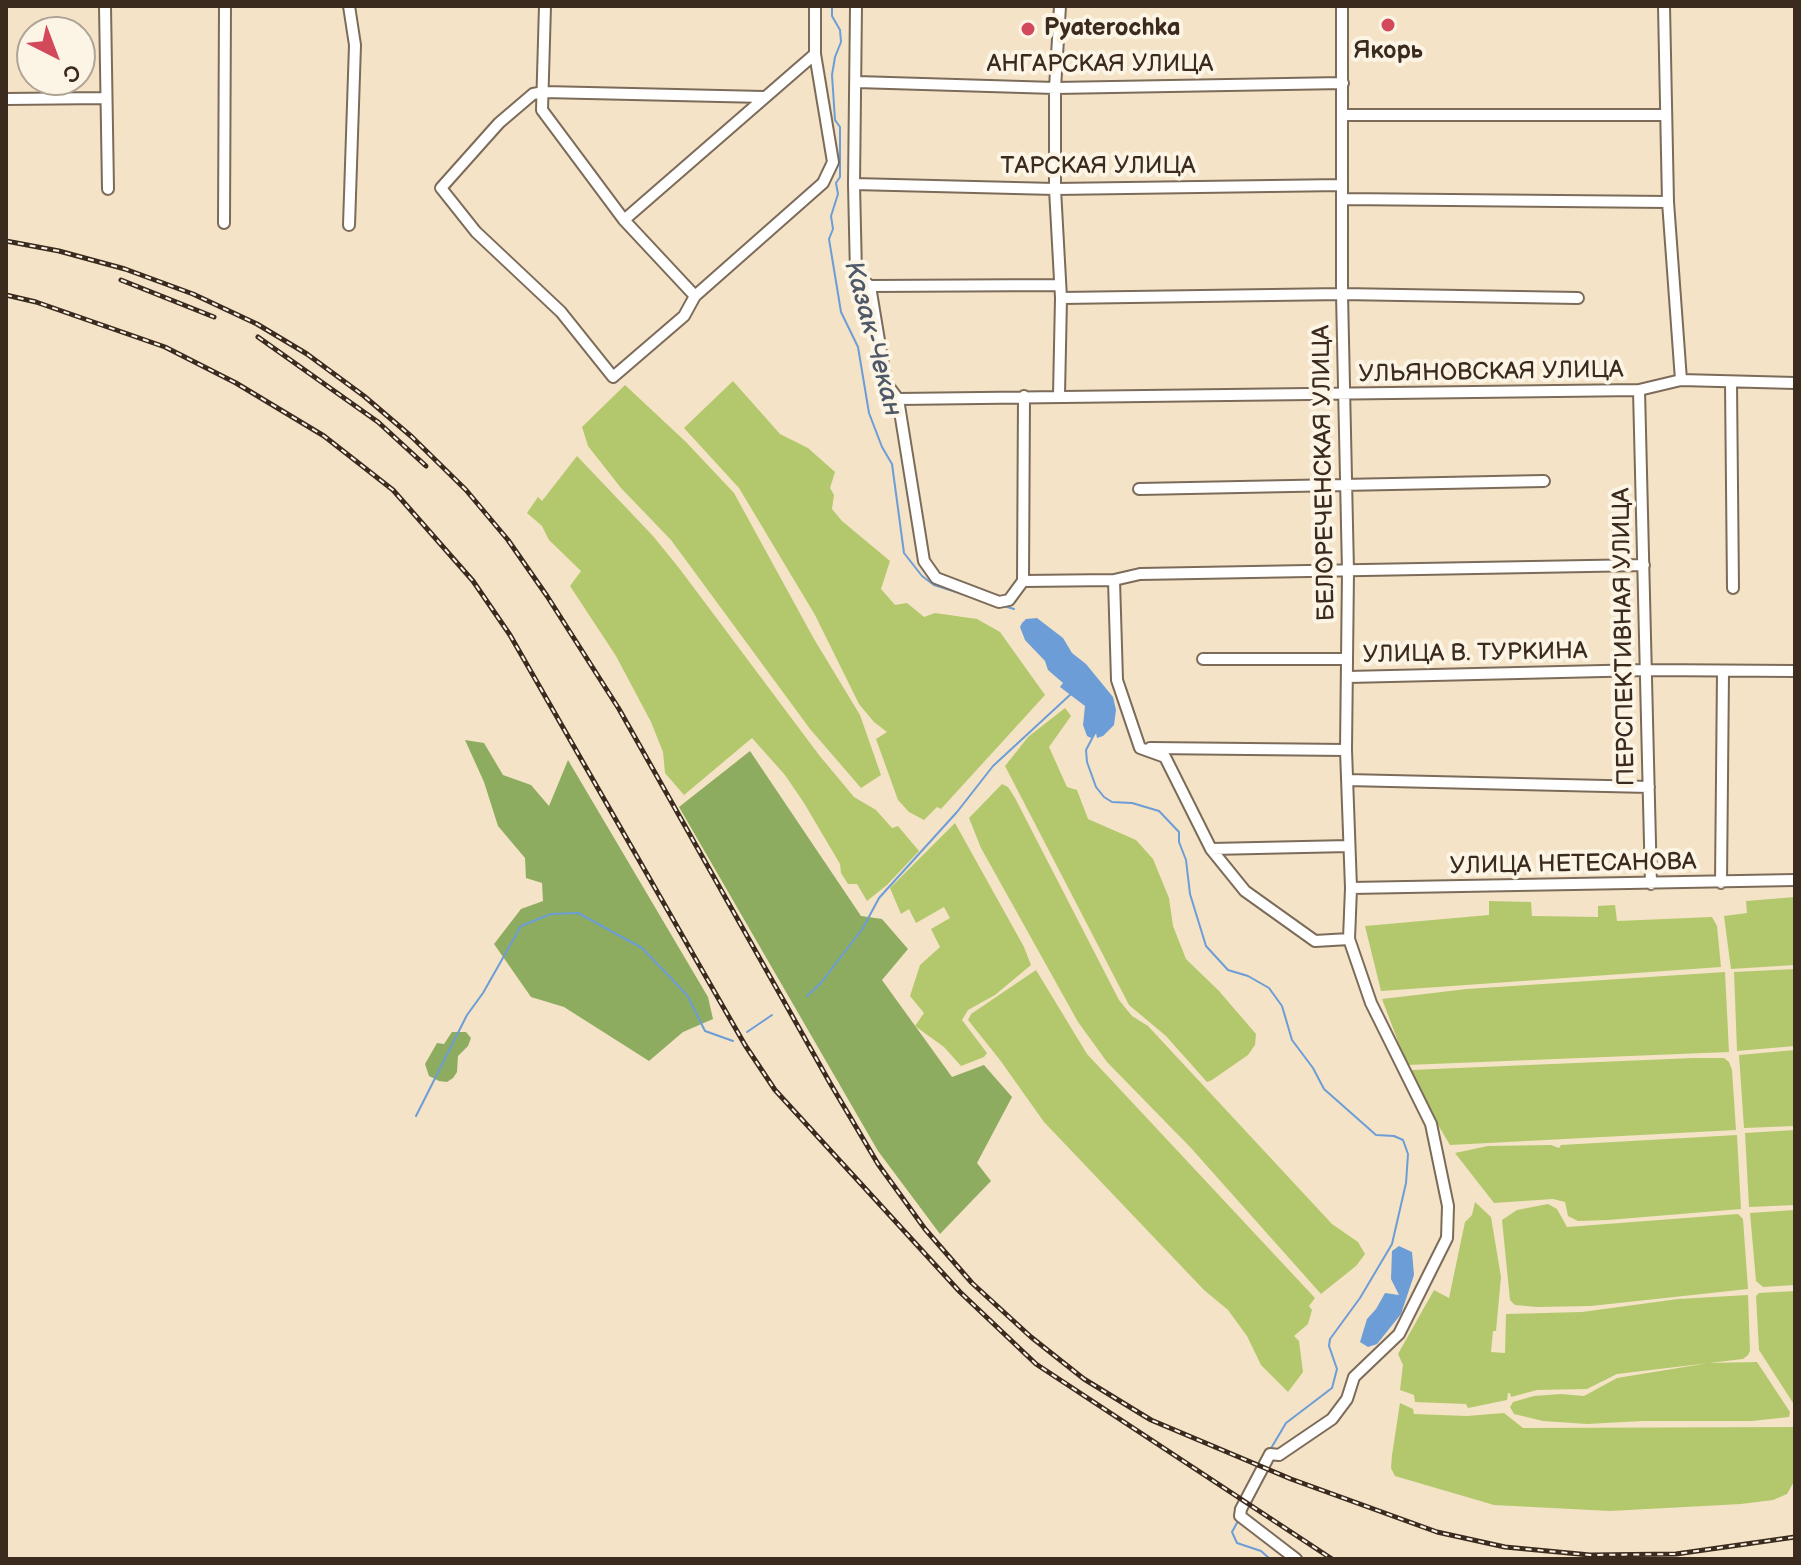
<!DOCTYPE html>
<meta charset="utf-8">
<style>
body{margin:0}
#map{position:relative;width:1801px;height:1565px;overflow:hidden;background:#f4e3c7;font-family:"Balsamiq Sans",sans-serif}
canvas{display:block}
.frame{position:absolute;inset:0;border:8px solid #3b2a1e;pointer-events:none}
.north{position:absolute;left:16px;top:16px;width:80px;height:80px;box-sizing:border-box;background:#fcf5e5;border:2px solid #afa495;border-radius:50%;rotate:138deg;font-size:22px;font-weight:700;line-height:32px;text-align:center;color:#3b2a1e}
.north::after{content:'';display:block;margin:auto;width:28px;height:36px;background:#d1495b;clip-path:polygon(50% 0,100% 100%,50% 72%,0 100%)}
</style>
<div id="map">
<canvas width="1801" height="1565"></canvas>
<div class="frame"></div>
<div class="north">С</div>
</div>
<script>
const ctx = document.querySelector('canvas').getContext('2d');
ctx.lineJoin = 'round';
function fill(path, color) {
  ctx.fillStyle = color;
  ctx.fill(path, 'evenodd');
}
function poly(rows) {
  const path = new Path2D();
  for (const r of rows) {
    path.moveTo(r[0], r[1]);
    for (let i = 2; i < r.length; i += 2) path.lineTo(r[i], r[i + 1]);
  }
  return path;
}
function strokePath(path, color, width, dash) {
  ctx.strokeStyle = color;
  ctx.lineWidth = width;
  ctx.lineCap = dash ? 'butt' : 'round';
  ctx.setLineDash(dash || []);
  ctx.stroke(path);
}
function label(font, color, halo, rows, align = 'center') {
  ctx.font = font + ' "Balsamiq Sans",sans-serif';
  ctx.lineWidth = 8;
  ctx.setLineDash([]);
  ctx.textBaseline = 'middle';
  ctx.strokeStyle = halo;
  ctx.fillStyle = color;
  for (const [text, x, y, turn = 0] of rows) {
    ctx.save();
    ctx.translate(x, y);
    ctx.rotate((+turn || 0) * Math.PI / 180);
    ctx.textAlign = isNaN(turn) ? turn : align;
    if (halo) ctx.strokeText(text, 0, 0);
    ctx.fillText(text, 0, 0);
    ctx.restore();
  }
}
fill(poly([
 [733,381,780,434,808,448,835,472,830,488,834,495,832,509,842,521,890,561,881,589,895,605,907,603,924,617,935,613,977,619,1000,632,1045,695,941,809,937,807,924,820,909,812,898,800,876,739,887,732,874,722,859,704,815,615,739,488,684,428],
 [625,385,686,442,734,493,814,639,860,715,881,775,861,788,810,729,671,540,621,488,588,446,582,427],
 [577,456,653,536,679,568,819,755,854,797,876,810,892,828,898,826,919,851,887,885,867,901,857,884,848,884,841,873,840,864,804,803,785,775,752,738,684,795,665,773,663,752,651,722,616,656,570,586,581,571,549,540,542,526,527,513,538,497,542,501],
 [1065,708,1071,716,1049,747,1067,787,1077,790,1088,819,1136,840,1153,859,1169,898,1173,926,1186,959,1219,991,1256,1034,1255,1045,1248,1055,1212,1080,1207,1082,1166,1036,1129,1005,1005,766,1028,737],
 [1002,784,1008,787,1015,798,1119,1000,1132,1016,1148,1026,1332,1224,1358,1242,1365,1254,1356,1266,1321,1294,1191,1148,1107,1062,1078,1022,981,848,969,818],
 [955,823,1024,947,1031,965,995,995,968,1010,962,1020,987,1053,984,1057,961,1066,944,1047,915,1026,924,1013,910,996,920,965,940,947,931,929,950,918,944,907,916,923,909,909,901,914,890,888],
 [1795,897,1795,965,1731,969,1724,916,1747,913,1746,901],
 [1489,901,1531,902,1532,916,1598,917,1598,906,1615,905,1617,921,1712,917,1717,926,1721,967,1381,991,1365,926,1489,915],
 [1795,969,1795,1046,1737,1051,1734,972],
 [1036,970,1087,1054,1315,1298,1309,1306,1312,1310,1308,1324,1294,1336,1299,1341,1303,1372,1288,1392,1261,1365,1247,1336,1228,1310,1204,1290,1044,1122,1000,1060,968,1020,971,1014],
 [1725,972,1729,1052,1407,1065,1382,999,1467,989],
 [1795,1050,1795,1126,1744,1128,1739,1055],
 [1693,1058,1724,1058,1729,1062,1732,1070,1736,1130,1450,1145,1425,1103,1411,1070],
 [1795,1130,1795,1205,1749,1207,1745,1133],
 [1737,1135,1741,1209,1608,1220,1578,1221,1568,1216,1565,1202,1553,1199,1494,1203,1455,1153,1488,1146,1551,1145,1559,1148,1561,1145],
 [1475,1202,1491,1217,1501,1277,1496,1331,1493,1331,1491,1352,1505,1353,1506,1314,1582,1312,1678,1299,1748,1295,1750,1351,1748,1355,1743,1359,1617,1374,1587,1389,1537,1390,1511,1397,1510,1393,1508,1393,1507,1400,1468,1408,1466,1404,1415,1402,1414,1395,1400,1390,1403,1365,1398,1354,1434,1290,1449,1298,1465,1222,1472,1215],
 [1548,1204,1557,1209,1567,1227,1738,1214,1743,1219,1748,1289,1591,1306,1537,1307,1515,1305,1510,1300,1502,1220,1517,1210],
 [1795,1210,1795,1285,1763,1287,1756,1281,1750,1213],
 [1795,1291,1795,1406,1759,1350,1756,1296,1759,1293],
 [1757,1362,1790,1412,1789,1417,1752,1421,1643,1421,1587,1424,1543,1421,1514,1414,1510,1407,1513,1402,1534,1396,1561,1394,1584,1396,1617,1378,1709,1363],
 [1400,1403,1413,1409,1414,1414,1467,1416,1504,1413,1523,1428,1795,1427,1795,1480,1787,1494,1773,1500,1741,1504,1610,1511,1494,1505,1395,1476,1391,1468,1392,1455]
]), '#b3c86c');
fill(poly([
 [465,740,484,743,503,775,531,785,549,806,568,760,708,997,713,1019,683,1032,649,1061,564,1007,531,997,494,944,521,909,543,901,542,883,526,878,525,858,498,826,484,782],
 [750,751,861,916,882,919,908,949,882,980,952,1077,984,1065,1012,1097,977,1163,991,1181,940,1234,878,1151,679,807],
 [452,1032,466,1032,471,1038,468,1046,458,1056,457,1072,453,1078,447,1082,439,1081,429,1076,425,1064,437,1043,444,1044]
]), '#8eac60');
fill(poly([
 [1037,618,1063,638,1072,653,1086,664,1113,697,1116,710,1114,725,1103,736,1097,738,1096,733,1091,738,1087,736,1083,725,1085,706,1060,687,1063,683,1048,670,1045,661,1025,640,1020,627,1022,623,1026,619],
 [1399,1246,1412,1252,1414,1275,1401,1314,1377,1344,1368,1347,1360,1342,1367,1319,1376,1309,1385,1293,1399,1295,1391,1279,1392,1251]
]), '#6c9dd6');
strokePath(poly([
 [832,6,832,16,840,30,841,42,835,57,832,75,835,120,840,127,840,177,836,183,838,194,831,216,833,229,829,239,841,312,858,347,869,413,882,447,892,464,904,553,922,576,934,585,975,598],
 [1004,606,1014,609],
 [1096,731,1086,750,1087,762,1096,787,1104,797,1112,802,1132,803,1159,811,1179,832,1179,842,1186,860,1190,894,1206,946,1228,970,1248,976,1269,988,1282,1006,1292,1040,1313,1068,1324,1089,1376,1135,1394,1136,1403,1140,1408,1154,1406,1183,1392,1244,1360,1298,1330,1339,1329,1346,1337,1369,1332,1388,1286,1423,1270,1450],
 [807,996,820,984,863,928,879,898,957,812,993,766,1071,694],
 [747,1032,772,1015],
 [416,1116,467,1015,483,993,521,926,551,914,578,913,642,948,687,995,705,1031,733,1041],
 [1238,1521,1232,1532,1237,1543,1261,1551,1270,1559]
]), '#6c9dd6', 2);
const minor = poly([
 [105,6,108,189],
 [545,6,542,110,624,220,695,296],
 [856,6,854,184,856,274,870,286,886,383,898,399,924,561,936,578,999,602,1009,600,1023,581],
 [1664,6,1668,202,1681,380],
 [857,82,1055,88,1343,83],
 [764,97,544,92,533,94,499,123,441,188,476,232,561,312,613,377,684,316,695,296,823,183,833,162,815,54,815,6],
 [6,99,106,98],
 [1342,115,1665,115],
 [854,184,1055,189,1342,185],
 [1342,199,1668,202],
 [624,220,815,54],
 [224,223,225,6],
 [349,225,355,45,349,6],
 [870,286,1058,285],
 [1061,298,1342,294,1578,298],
 [1731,383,1733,588],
 [1639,390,1651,884],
 [1059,395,1061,298,1055,189,1055,88,1060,6],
 [898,399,1639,390,1681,380,1795,383],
 [1139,489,1544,481],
 [1114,580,1117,680,1140,748,1165,757,1211,849,1245,891,1315,941,1349,939],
 [1023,581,1114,580,1140,574,1644,565],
 [1023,581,1024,396],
 [1203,659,1347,659],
 [1348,677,1646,670,1795,671],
 [1150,748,1346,750],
 [1347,780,1649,787],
 [1211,849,1349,846],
 [1721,883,1723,672],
 [1351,888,1795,880],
 [1296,1559,1240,1516,1241,1509,1270,1454,1279,1455,1332,1419,1347,1399,1354,1377,1399,1334,1447,1238,1448,1206,1431,1124,1371,1003,1349,939,1351,888,1346,750,1348,571,1342,294,1342,6]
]);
strokePath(minor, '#7c6b59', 14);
strokePath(minor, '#fff', 10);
const rail = poly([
 [6,241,59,251,125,269,193,294,257,324,307,354,364,396,412,437,466,490,508,540,547,596,619,709,830,1083,878,1164,925,1229,972,1283,1031,1337,1084,1379,1151,1420,1291,1479,1437,1532,1505,1547,1590,1555,1676,1554,1795,1537],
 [121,280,214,317],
 [6,295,36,302,165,347,236,383,324,436,393,490,473,581,510,635,745,1045,775,1090,960,1292,1036,1364,1332,1559],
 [258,337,378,422,426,466]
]);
strokePath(rail, '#3b2a1e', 5);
strokePath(rail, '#fcf5e5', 2, [6]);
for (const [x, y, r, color] of [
 [1388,25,8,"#d1495b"],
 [1028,29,8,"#d1495b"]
]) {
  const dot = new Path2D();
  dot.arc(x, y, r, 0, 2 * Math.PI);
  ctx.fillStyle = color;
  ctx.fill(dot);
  strokePath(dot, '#fcf5e5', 3);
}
label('bold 24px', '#3b2a1e', '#fcf5e5', [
 ["Pyaterochka",1044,29],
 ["Якорь",1388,52,"center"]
], 'left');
label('24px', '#3b2a1e', '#fcf5e5', [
 ["АНГАРСКАЯ УЛИЦА",1100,65],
 ["ТАРСКАЯ УЛИЦА",1098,167],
 ["УЛЬЯНОВСКАЯ УЛИЦА",1491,373,-1],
 ["БЕЛОРЕЧЕНСКАЯ УЛИЦА",1325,473,-91],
 ["ПЕРСПЕКТИВНАЯ УЛИЦА",1625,637,-91],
 ["УЛИЦА В. ТУРКИНА",1475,654,-1],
 ["УЛИЦА НЕТЕСАНОВА",1573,865,-1]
]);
label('italic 26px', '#4f5868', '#fcf5e5', [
 ["Казак-Чекан",872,339,75]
]);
</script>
